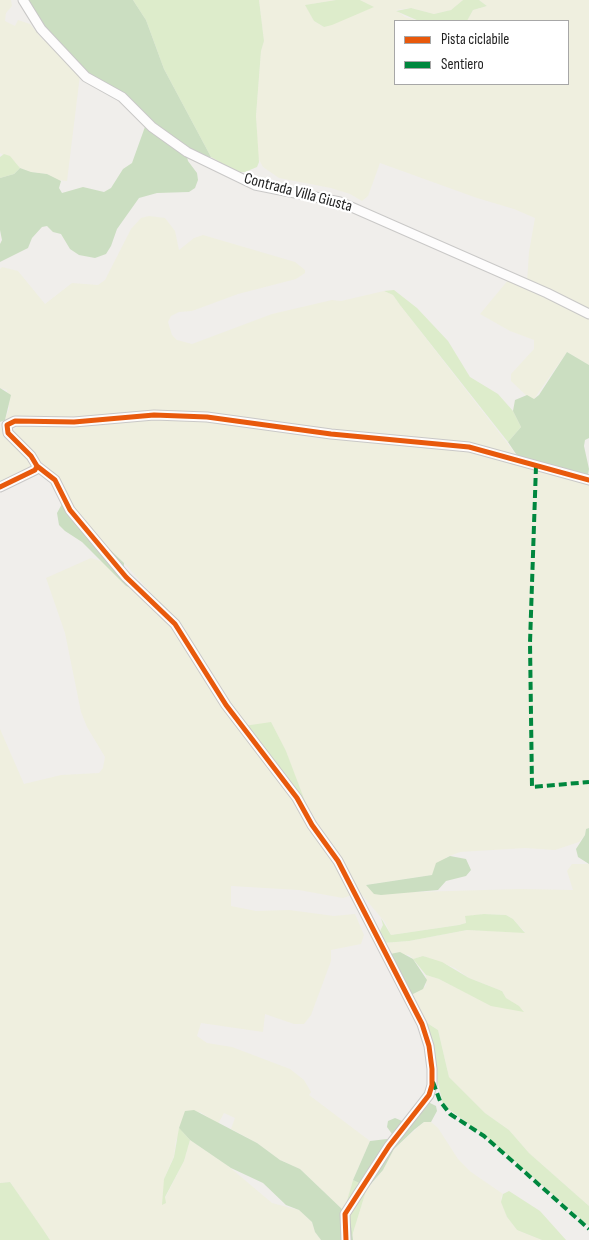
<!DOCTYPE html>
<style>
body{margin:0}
#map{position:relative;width:589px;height:1240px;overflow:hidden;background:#f0eeeb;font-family:"Sofia Sans Condensed",sans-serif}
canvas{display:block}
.legend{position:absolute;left:394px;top:20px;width:175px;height:65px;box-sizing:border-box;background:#fff;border:1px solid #a7a7a7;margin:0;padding:6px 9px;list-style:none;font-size:15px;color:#222}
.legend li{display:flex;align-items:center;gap:10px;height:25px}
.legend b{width:25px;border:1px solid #a7a7a7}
</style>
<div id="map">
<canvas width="589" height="1240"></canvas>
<ul class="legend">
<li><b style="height:6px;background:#e8590c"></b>Pista ciclabile</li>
<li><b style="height:6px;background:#00873e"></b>Sentiero</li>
</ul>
</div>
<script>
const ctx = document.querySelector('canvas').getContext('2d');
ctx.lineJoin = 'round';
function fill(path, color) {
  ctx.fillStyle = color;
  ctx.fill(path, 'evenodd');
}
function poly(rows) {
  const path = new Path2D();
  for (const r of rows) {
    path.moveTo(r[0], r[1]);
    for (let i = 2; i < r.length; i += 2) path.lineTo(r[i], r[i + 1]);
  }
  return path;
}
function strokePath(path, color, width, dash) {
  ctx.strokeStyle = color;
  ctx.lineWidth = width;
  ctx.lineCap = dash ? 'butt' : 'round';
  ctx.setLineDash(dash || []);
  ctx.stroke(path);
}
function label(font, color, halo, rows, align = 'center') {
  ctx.font = font + ' "Sofia Sans Condensed",sans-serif';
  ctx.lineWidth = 4.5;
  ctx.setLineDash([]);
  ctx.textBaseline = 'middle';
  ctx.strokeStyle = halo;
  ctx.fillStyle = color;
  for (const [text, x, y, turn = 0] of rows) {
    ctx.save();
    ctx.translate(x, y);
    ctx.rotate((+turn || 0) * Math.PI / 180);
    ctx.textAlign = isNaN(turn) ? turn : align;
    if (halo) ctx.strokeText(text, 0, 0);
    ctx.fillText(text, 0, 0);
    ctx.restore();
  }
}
fill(poly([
 [0,0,11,0,12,6,6,13,5,21,15,26,18,20,30,24,44,41,46,37,80,75,67,181,57,180,47,174,31,172,20,168,14,161,0,153],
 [259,0,336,0,306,5,314,21,324,27,373,7,360,0,354,0,463,0,451,10,434,14,411,8,396,10,405,17,419,21,395,21,395,84,568,84,568,21,467,21,473,10,487,6,479,0,589,0,589,313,527,282,529,252,535,218,514,209,477,198,380,163,368,196,362,201,350,194,331,188,279,178,263,167,258,158,257,139,256,116,261,51,264,41],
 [149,216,165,218,175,231,179,250,194,238,203,235,295,262,305,270,305,273,296,279,238,294,192,311,179,312,171,316,168,322,172,335,177,340,192,344,272,314,332,300,341,301,384,291,393,295,400,305,518,457,218,415,79,420,25,418,5,420,9,409,7,390,0,388,0,269,2,267,18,271,45,304,72,283,98,285,105,280,131,229,141,218],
 [509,279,589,317,589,365,567,352,534,399,529,398,511,381,511,374,534,349,534,340,510,331,480,314],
 [167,416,484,452,532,470,589,483,589,828,586,829,585,835,579,842,555,850,525,848,460,852,447,857,432,875,366,885,416,892,520,889,573,890,567,871,572,864,589,864,589,1206,529,1153,509,1130,485,1113,449,1077,438,1030,424,1021,409,996,426,986,426,975,439,979,479,999,524,1011,506,998,502,991,469,978,455,968,423,956,413,959,409,955,390,954,383,943,409,941,467,930,525,932,513,919,506,915,484,914,465,917,466,923,459,925,391,935,385,922,361,894,350,875,310,820,286,751,249,726,244,726,203,663,187,633,124,563,93,534,69,503,65,490,54,474,35,456,15,435,14,430,21,423],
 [0,427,28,456,31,463,27,471,0,486],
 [91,558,104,562,126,586,134,589,171,623,288,788,329,853,352,895,343,898,299,890,231,886,231,906,256,911,289,910,334,916,355,914,364,935,361,944,331,950,331,961,311,1015,304,1024,294,1024,265,1014,263,1032,201,1023,197,1036,207,1043,232,1047,290,1069,304,1080,311,1092,309,1095,370,1141,353,1180,344,1211,300,1169,280,1160,257,1143,231,1129,235,1118,224,1113,218,1124,200,1112,176,1140,174,1156,164,1179,165,1198,184,1161,190,1140,227,1165,272,1203,299,1210,312,1222,315,1232,321,1240,50,1240,10,1182,0,1183,0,729,24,784,61,775,99,773,103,768,105,757,87,727,81,712,65,633,46,578],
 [424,1122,431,1122,438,1128,458,1159,471,1172,503,1194,501,1198,507,1217,517,1230,542,1240,353,1240,352,1236,366,1191,383,1170,394,1149]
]), '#efefdf');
fill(poly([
 [133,0,259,0,264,41,261,51,256,116,259,162,257,167,245,172,237,172,211,157,164,69,146,20],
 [336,0,360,0,374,7,332,25,324,27,314,21,305,5],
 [463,0,479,0,487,6,473,10,467,21,419,21,396,11,411,8,434,14,451,10],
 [4,154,10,156,20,168,14,174,0,178,0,157],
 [394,290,417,308,448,341,470,377,498,394,513,411,521,427,508,442,400,305,393,295,384,291],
 [271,722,286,751,306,804,244,726],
 [484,914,506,915,513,919,525,933,467,930,409,941,383,943,378,935,383,925,381,918,391,935,459,925,466,923,465,916],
 [423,956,442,962,469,978,502,991,506,998,519,1006,524,1012,491,1006,439,979,426,975,413,959],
 [424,1021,438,1030,449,1077,485,1113,509,1130,529,1153,589,1206,589,1226,489,1139,443,1105],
 [179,1128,190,1140,184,1161,165,1197,166,1203,162,1205,164,1179,174,1157],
 [353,1180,361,1184,371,1184,366,1191,352,1236,351,1224,344,1211],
 [10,1182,42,1228,50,1240,0,1240,0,1183],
 [509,1191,540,1211,566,1240,542,1240,517,1230,507,1217,501,1202,503,1194]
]), '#ddeccb');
fill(poly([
 [27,0,133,0,146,20,164,69,211,157,202,157,190,152,97,81,49,35],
 [146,124,186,153,188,161,197,173,198,180,195,188,189,192,157,193,139,198,117,229,111,246,106,254,95,258,79,255,70,249,61,234,53,232,47,226,42,227,32,238,28,248,0,262,0,244,2,240,0,230,0,178,14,174,20,168,31,172,47,174,61,181,59,188,62,193,83,187,104,192,111,188,123,169,132,163],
 [567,352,589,365,589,438,585,440,584,446,589,469,588,476,518,457,508,442,521,427,513,411,515,400,527,395,534,399,539,395],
 [0,388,11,395,5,420,0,422],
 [62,504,124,563,124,569,134,589,126,586,82,542,65,531,59,525,57,513],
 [589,828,589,864,578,857,576,849,585,835,586,829],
 [450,856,466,859,471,870,466,876,446,881,438,890,381,895,374,894,366,885,432,875,436,863],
 [400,952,413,959,427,980,423,989,409,996,390,954],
 [428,1102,436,1106,437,1111,431,1122,424,1122,415,1129,394,1149,383,1170,371,1184,361,1184,353,1180,370,1141,387,1139,392,1144,398,1134,392,1134,387,1127,388,1121,395,1118,407,1123],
 [194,1110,257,1143,280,1160,300,1169,344,1211,351,1224,353,1240,321,1240,315,1232,312,1222,299,1210,286,1205,263,1183,231,1168,190,1140,179,1128,185,1111]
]), '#cbdec1');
const street = poly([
 [23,0,41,29,86,77,122,97,152,127,187,152,255,185,340,202,547,293,589,314],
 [37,466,55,480,70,510,126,577,175,624,226,705,297,798,312,825,338,861,422,1024,429,1046,432,1069,432,1085,429,1095,389,1146,345,1214,346,1240],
 [0,487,35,470,37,466,31,456,8,433,7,425,15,421,74,422,154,415,207,417,331,434,469,447,589,480]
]);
strokePath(street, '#c9c8c7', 11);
strokePath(street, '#fdfcfc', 9);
strokePath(poly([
 [536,466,530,643,532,787,589,782],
 [433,1082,440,1101,450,1114,484,1136,589,1229]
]), '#00873e', 4, [8, 4]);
strokePath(poly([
 [37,466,55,480,70,510,126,577,175,624,226,705,297,798,312,825,338,861,422,1024,429,1046,432,1069,432,1085,429,1095,389,1146,345,1214,346,1240],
 [0,487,35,470,37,466,31,456,8,433,7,425,15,421,74,422,154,415,207,417,331,434,469,447,589,480]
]), '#e8590c', 5);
label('16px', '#222', '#fff', [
 ["Contrada Villa Giusta",298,193,15]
]);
</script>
